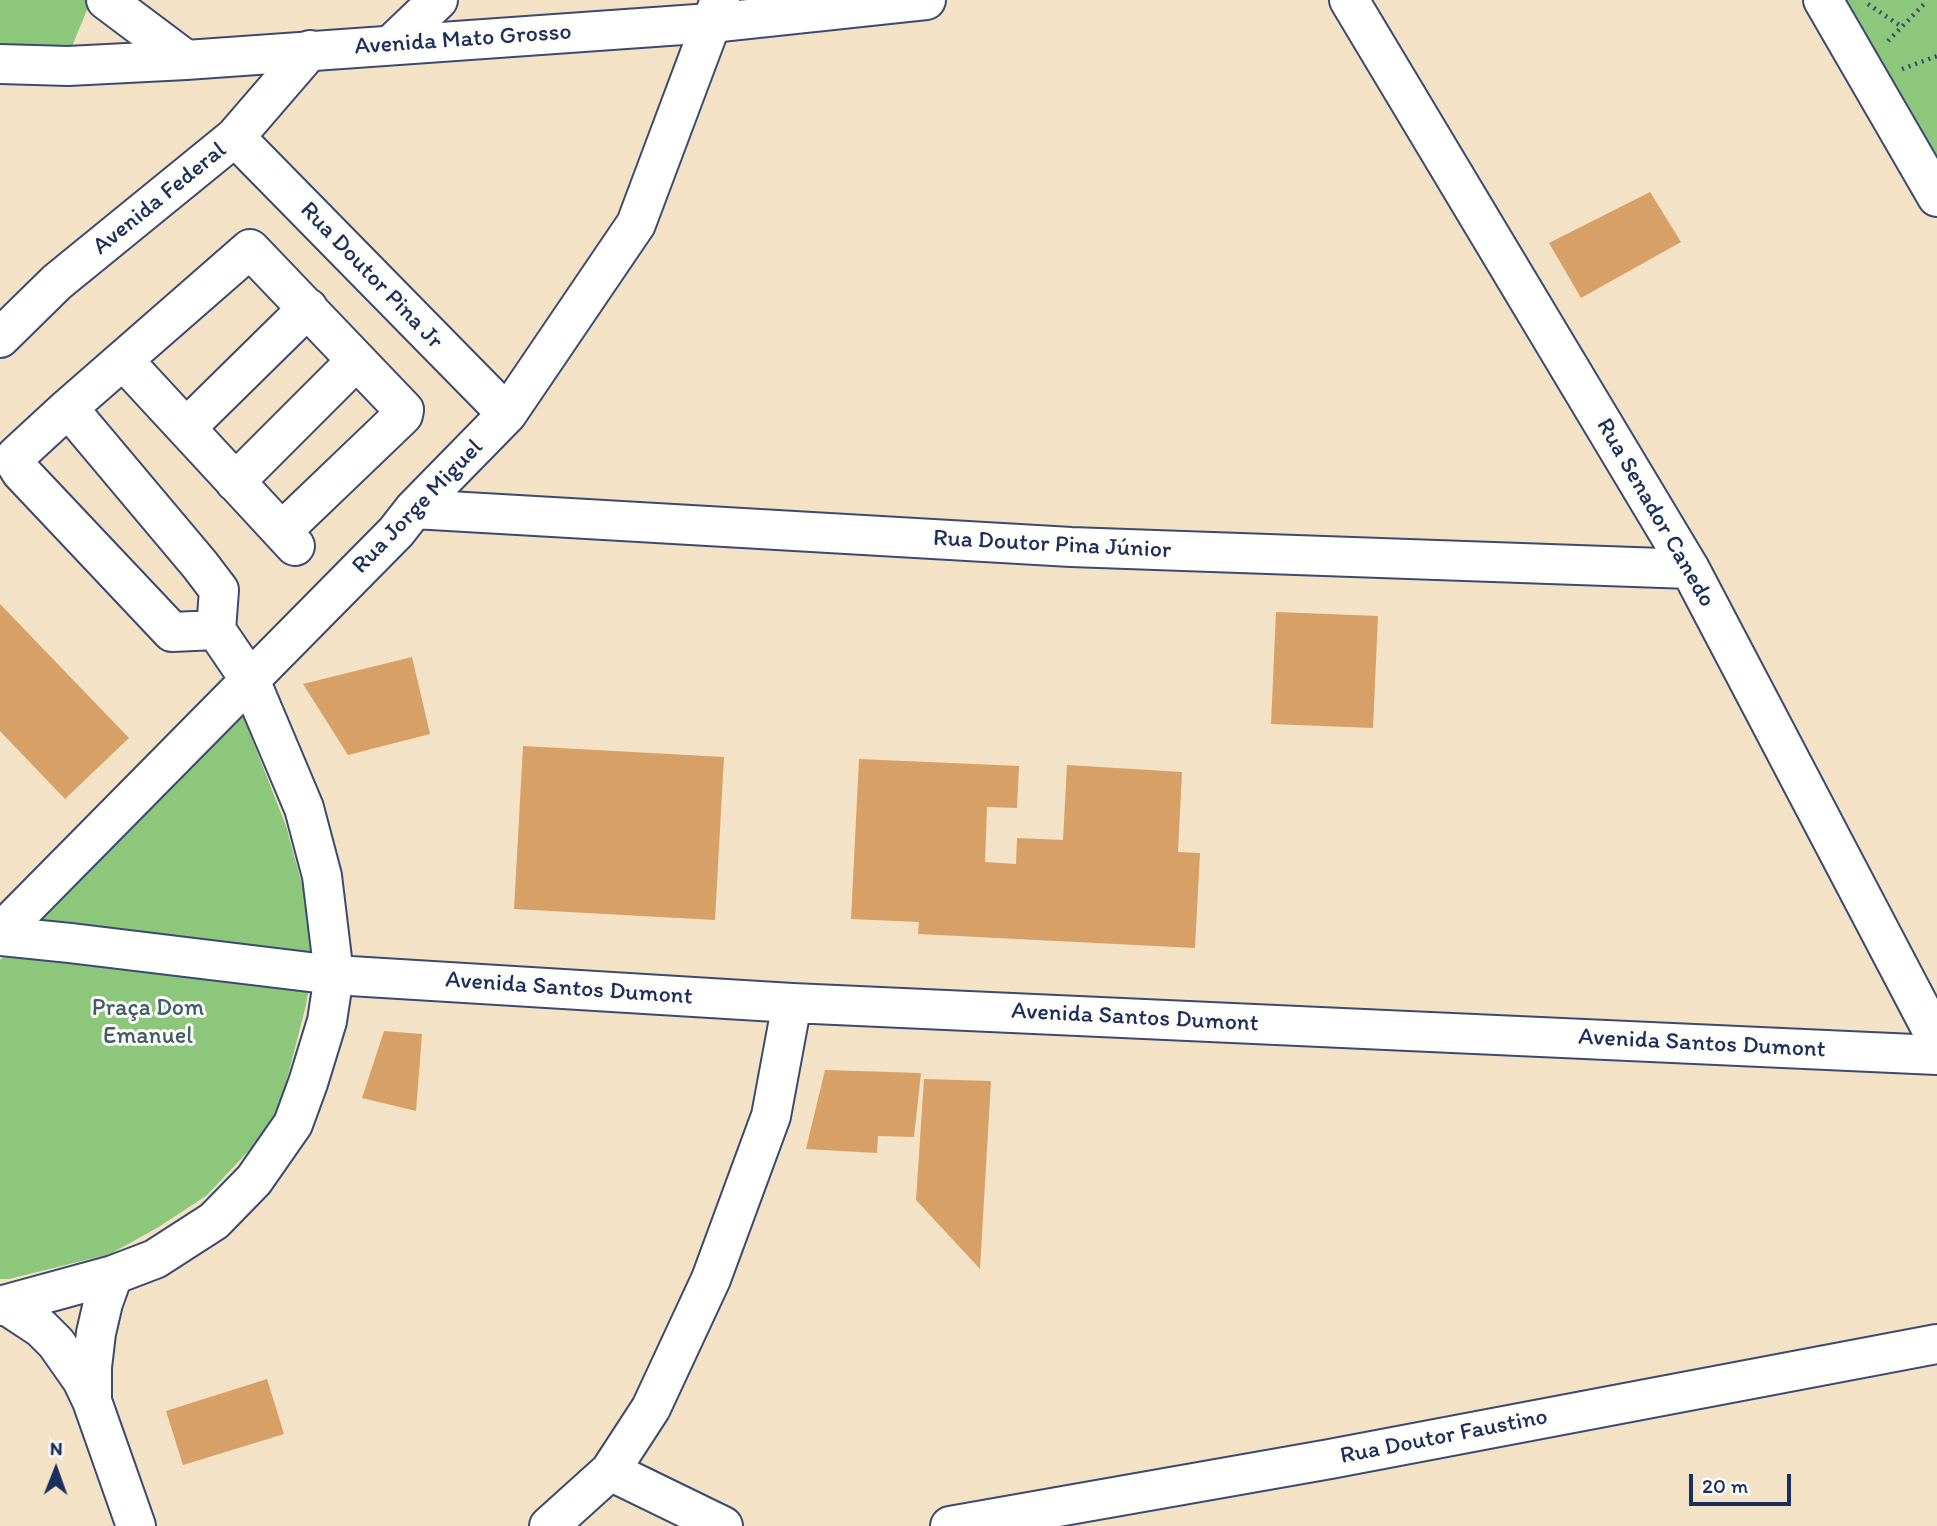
<!DOCTYPE html>
<meta charset="utf-8">
<style>
body{margin:0}
#map{position:relative;width:1937px;height:1526px;overflow:hidden;background:#f3e2c6;font-family:Itim,sans-serif}
canvas{display:block}
.north{position:absolute;left:21px;top:1435px;width:70px;height:70px;-webkit-text-stroke:5px #fdfcf7;paint-order:stroke;rotate:1deg;font-size:19px;font-weight:700;line-height:28px;text-align:center;color:#1b2f5e}
.north::after{content:'';display:block;margin:auto;width:24px;height:32px;background:#1b2f5e;clip-path:polygon(50% 0,100% 100%,50% 72%,0 100%)}
.scale{position:absolute;left:1689px;top:1474px;width:102px;height:32px;box-sizing:border-box;border:4px solid #1b2f5e;border-top:0;padding-left:9px;font-size:21px;line-height:24px;white-space:nowrap;color:#1b2f5e;-webkit-text-stroke:5px #fdfcf7;paint-order:stroke}
</style>
<div id="map">
<canvas width="1937" height="1526"></canvas>
<div class="north">N</div>
<div class="scale">20 m</div>
</div>
<script>
const ctx = document.querySelector('canvas').getContext('2d');
ctx.lineJoin = 'round';
function fill(path, color) {
  ctx.fillStyle = color;
  ctx.fill(path, 'evenodd');
}
function poly(rows) {
  const path = new Path2D();
  for (const r of rows) {
    path.moveTo(r[0], r[1]);
    for (let i = 2; i < r.length; i += 2) path.lineTo(r[i], r[i + 1]);
  }
  return path;
}
function strokePath(path, color, width, dash) {
  ctx.strokeStyle = color;
  ctx.lineWidth = width;
  ctx.lineCap = dash ? 'butt' : 'round';
  ctx.setLineDash(dash || []);
  ctx.stroke(path);
}
function label(font, color, halo, rows, align = 'center') {
  ctx.font = font + ' Itim,sans-serif';
  ctx.lineWidth = 6;
  ctx.setLineDash([]);
  ctx.textBaseline = 'middle';
  ctx.strokeStyle = halo;
  ctx.fillStyle = color;
  for (const [text, x, y, turn = 0] of rows) {
    ctx.save();
    ctx.translate(x, y);
    ctx.rotate((+turn || 0) * Math.PI / 180);
    ctx.textAlign = isNaN(turn) ? turn : align;
    if (halo) ctx.strokeText(text, 0, 0);
    ctx.fillText(text, 0, 0);
    ctx.restore();
  }
}
fill(poly([
 [0,0,91,0,66,61,0,51],
 [1829,0,1937,0,1937,186],
 [243,716,286,826,317,939,306,1005,276,1122,206,1196,157,1228,110,1254,9,1279,0,1279,0,960]
]), '#8cc77c');
fill(poly([
 [1650,192,1681,242,1581,298,1549,243],
 [0,604,129,738,65,799,0,731],
 [1276,612,1378,616,1373,728,1271,724],
 [412,657,430,734,348,755,303,684],
 [523,746,724,757,715,920,514,909],
 [859,759,1019,766,1017,808,987,807,985,862,1016,864,1017,838,1063,840,1067,765,1182,772,1178,852,1200,853,1195,948,918,934,919,922,851,919],
 [384,1031,422,1034,416,1111,362,1098],
 [825,1070,921,1073,914,1137,878,1136,877,1153,806,1149],
 [924,1079,991,1081,980,1269,916,1200],
 [267,1379,284,1434,183,1465,166,1411]
]), '#d7a067');
const minor = poly([
 [1349,0,1690,569,1937,1040],
 [1823,0,1937,197],
 [391,45,438,0],
 [235,137,507,414],
 [0,338,57,282,235,137,310,50],
 [123,360,295,546],
 [68,408,250,249,404,410,403,415,400,418,282,531],
 [186,428,308,308],
 [235,482,356,361],
 [414,509,1071,547,1690,569],
 [216,630,172,632,21,472,16,464,16,456,68,408,200,565,219,590,216,630,250,680,304,808,322,876,334,975,792,1003,1937,1055],
 [0,933,396,532,414,509,507,414,636,224,720,0],
 [610,1471,723,1526],
 [549,1526,610,1471,651,1408,711,1279,771,1116,792,1003],
 [950,1526,1330,1459,1937,1344]
]);
const major = poly([
 [106,0,186,60],
 [0,64,68,66,186,60,711,23,926,0],
 [0,936,70,943,334,975,327,1021,308,1083,293,1124,254,1180,214,1221,155,1259,113,1275,0,1306],
 [6,1305,41,1328,56,1343,82,1380,92,1401,136,1526],
 [92,1399,92,1367,96,1333,103,1303,113,1275]
]);
strokePath(minor, '#3b4a6e', 42);
strokePath(major, '#3b4a6e', 42);
strokePath(poly([
 [1868,4,1902,27],
 [1888,41,1926,2],
 [1902,69,1937,56]
]), '#3b4a6e', 4.5, [2, 5]);
strokePath(minor, '#fff', 38);
strokePath(major, '#fff', 38);
label('24px', '#1b2f5e', '#fdfcf7', [
 ["Avenida Mato Grosso",463,40,-4],
 ["Avenida Federal",160,199,-39],
 ["Rua Doutor Pina Jr",371,276,46],
 ["Rua Jorge Miguel",418,507,-46],
 ["Rua Senador Canedo",1655,513,60],
 ["Rua Doutor Pina Júnior",1052,545,3],
 ["Avenida Santos Dumont",569,989,4],
 ["Avenida Santos Dumont",1135,1018,3],
 ["Avenida Santos Dumont",1702,1044,3],
 ["Rua Doutor Faustino",1444,1437,-11]
]);
label('24px', '#3d5d67', '#fdfcf7', [
 ["Praça Dom",148,1009],
 ["Emanuel",148,1037]
]);
</script>
